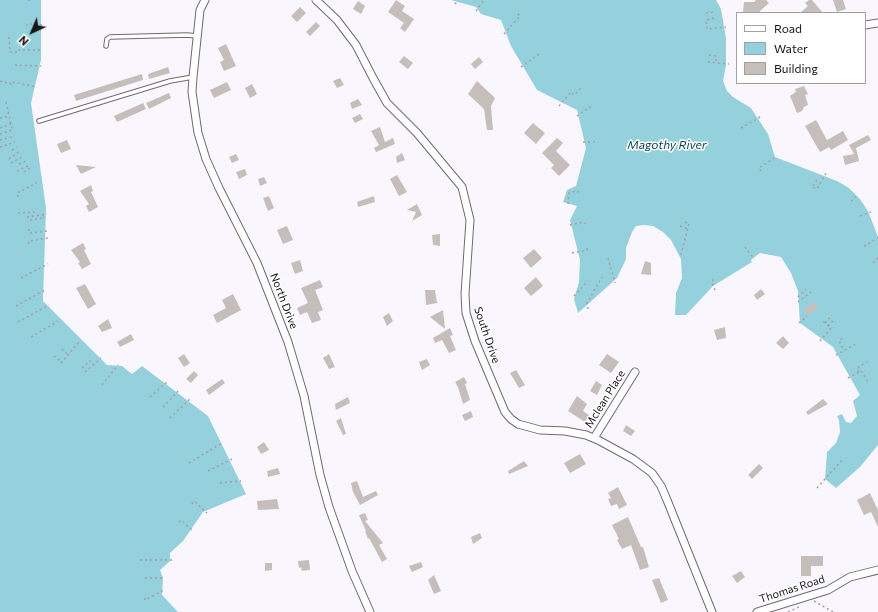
<!DOCTYPE html>
<style>
body{margin:0}
#map{position:relative;width:878px;height:612px;overflow:hidden;background:#faf6fd;font-family:Commissioner,sans-serif}
canvas{display:block}
.legend{position:absolute;left:736px;top:12px;width:130px;height:72px;box-sizing:border-box;background:#fff;border:1px solid #a2a1a2;margin:0;padding:5px 7px;list-style:none;font-size:12px;color:#171517}
.legend li{display:flex;align-items:center;gap:8px;height:20px}
.legend b{width:20px;border:1px solid #a2a1a2}
.north{position:absolute;left:12px;top:12px;width:40px;height:40px;-webkit-text-stroke:3px #fff;paint-order:stroke;rotate:224deg;font-size:11px;font-weight:700;line-height:16px;text-align:center;color:#171517}
.north::after{content:'';display:block;margin:auto;width:14px;height:18px;background:#171517;clip-path:polygon(50% 0,100% 100%,50% 72%,0 100%)}
</style>
<div id="map">
<canvas width="878" height="612"></canvas>
<ul class="legend">
<li><b style="height:5px;background:#fff"></b>Road</li>
<li><b style="height:11px;background:#94d1dd"></b>Water</li>
<li><b style="height:11px;background:#c5bebb"></b>Building</li>
</ul>
<div class="north">N</div>
</div>
<script>
const ctx = document.querySelector('canvas').getContext('2d');
ctx.lineJoin = 'round';
function fill(path, color) {
  ctx.fillStyle = color;
  ctx.fill(path, 'evenodd');
}
function poly(rows) {
  const path = new Path2D();
  for (const r of rows) {
    path.moveTo(r[0], r[1]);
    for (let i = 2; i < r.length; i += 2) path.lineTo(r[i], r[i + 1]);
  }
  return path;
}
function strokePath(path, color, width, dash) {
  ctx.strokeStyle = color;
  ctx.lineWidth = width;
  ctx.lineCap = dash ? 'butt' : 'round';
  ctx.setLineDash(dash || []);
  ctx.stroke(path);
}
function label(font, color, halo, rows, align = 'center') {
  ctx.font = font + ' Commissioner,sans-serif';
  ctx.lineWidth = 3;
  ctx.setLineDash([]);
  ctx.textBaseline = 'middle';
  ctx.strokeStyle = halo;
  ctx.fillStyle = color;
  for (const [text, x, y, turn = 0] of rows) {
    ctx.save();
    ctx.translate(x, y);
    ctx.rotate((+turn || 0) * Math.PI / 180);
    ctx.textAlign = isNaN(turn) ? turn : align;
    if (halo) ctx.strokeText(text, 0, 0);
    ctx.fillText(text, 0, 0);
    ctx.restore();
  }
}
fill(poly([
 [0,0,41,0,41,60,31,103,46,208,43,301,107,365,122,366,132,374,142,366,208,416,246,494,203,512,183,541,170,553,170,561,160,570,163,578,162,595,178,612,0,612],
 [451,0,716,0,721,9,726,38,726,65,723,81,727,91,733,97,751,108,768,134,775,157,837,181,849,188,860,199,868,211,878,237,878,445,860,467,836,488,825,479,827,452,836,443,840,432,839,420,837,416,842,414,846,422,851,423,857,416,853,401,860,395,833,347,800,323,798,291,791,273,781,257,760,253,751,260,752,262,713,286,686,315,675,315,676,293,682,278,681,259,671,240,663,232,653,226,643,225,636,226,632,232,626,248,626,259,617,278,578,313,574,299,579,282,580,260,570,220,577,206,563,202,567,190,576,186,586,148,577,110,537,90,511,46,501,20,481,14,476,7]
]), '#94d1dd');
fill(poly([
 [396,0,405,6,402,11,414,19,405,32,400,28,404,23,388,12],
 [756,0,766,0,769,3,760,11,760,13,743,13,744,2,754,2],
 [809,0,812,0,823,13,800,13,808,6,805,3],
 [833,0,843,0,846,9,837,12],
 [358,1,365,6,361,14,353,9],
 [300,7,306,13,297,22,291,16],
 [316,22,320,26,310,36,306,32],
 [226,44,236,66,224,71,220,62,224,60,218,48],
 [404,56,413,63,408,69,399,62],
 [479,57,483,62,475,69,471,64],
 [168,67,170,73,149,79,148,74],
 [142,74,143,80,76,101,74,95],
 [340,78,344,85,337,88,333,81],
 [477,81,495,98,491,106,493,130,487,130,484,109,468,94],
 [227,82,231,90,214,98,210,90],
 [252,84,257,94,250,98,245,88],
 [804,86,808,94,805,95,808,105,804,107,802,111,797,113,790,96,796,92,795,89],
 [169,93,171,98,149,109,146,103],
 [358,99,362,105,352,109,350,103],
 [143,103,146,109,117,122,114,116],
 [360,114,363,119,355,123,352,118],
 [816,120,827,140,843,131,848,140,831,150,829,147,820,152,805,126],
 [533,123,545,133,536,144,524,133],
 [380,127,385,142,393,138,395,144,376,152,374,148,379,145,371,131],
 [868,135,871,140,856,148,859,161,845,165,843,156,854,154,849,145],
 [557,138,563,143,556,151,570,165,559,176,551,168,554,165,542,153],
 [67,140,71,149,61,153,57,144],
 [402,153,405,160,397,163,396,157],
 [236,154,239,160,232,163,229,157],
 [76,165,96,167,81,174],
 [245,169,247,175,239,179,236,172],
 [397,175,407,192,399,196,390,179],
 [264,177,267,183,260,186,258,179],
 [91,185,93,191,91,192,98,207,89,212,86,206,89,204,80,191],
 [269,196,274,208,268,211,263,198],
 [374,196,375,202,358,207,357,202],
 [417,204,422,215,412,221,416,212,407,210],
 [287,226,293,240,283,244,277,230],
 [440,234,440,246,433,245,432,235],
 [83,243,86,249,84,250,91,264,82,269,78,263,80,262,71,250],
 [534,249,542,258,531,268,523,258],
 [300,260,303,271,295,274,291,263],
 [645,261,651,263,651,275,641,274],
 [536,277,543,286,531,296,524,288],
 [320,280,323,287,315,290,323,310,318,312,321,320,312,323,307,312,300,315,297,308,308,303,301,288],
 [85,284,96,304,88,309,76,288],
 [761,289,765,294,757,300,754,295],
 [425,290,435,290,437,303,426,305],
 [233,294,241,310,217,323,213,315,226,308,222,300],
 [815,302,818,308,807,315,804,309],
 [443,310,445,329,430,317],
 [389,313,393,321,387,326,383,317],
 [108,319,112,328,102,332,98,326],
 [725,327,726,338,717,340,714,330],
 [450,328,453,335,450,336,456,350,449,353,442,340,435,343,433,338],
 [131,334,134,340,120,347,117,342],
 [783,336,789,343,783,349,776,343],
 [184,354,190,363,184,367,178,358],
 [329,354,335,367,329,369,323,358],
 [607,354,619,362,611,373,599,365],
 [427,359,430,365,422,370,419,362],
 [516,370,525,385,519,388,510,373],
 [194,371,198,375,191,383,186,379],
 [464,377,467,383,465,384,470,400,463,404,458,387,455,382],
 [222,379,225,383,209,395,206,390],
 [596,381,602,385,597,395,590,391],
 [577,396,587,404,583,411,589,415,585,422,568,411],
 [348,397,350,403,336,410,335,404],
 [823,399,828,404,808,415,806,412],
 [471,411,473,417,465,421,462,415],
 [341,418,346,434,343,435,336,421],
 [626,425,635,431,631,436,623,431],
 [264,442,269,450,261,454,257,447],
 [580,454,586,464,570,473,564,463],
 [524,461,528,466,509,474,508,471],
 [759,464,763,468,752,479,748,475],
 [278,468,280,474,268,477,267,471],
 [357,481,363,497,376,491,378,495,360,505,353,492,351,483],
 [618,487,627,505,619,509,617,504,611,506,608,499,611,498,608,493],
 [870,493,878,510,878,527,871,512,864,515,857,500],
 [277,499,279,509,258,510,257,501],
 [365,513,368,520,365,521,383,543,379,545,387,559,382,562,369,538,368,539,365,531,366,531,359,515],
 [628,517,641,547,643,547,649,567,640,570,631,545,622,549,617,540,619,539,612,525],
 [480,533,482,538,473,544,471,537],
 [801,556,823,556,823,566,811,566,811,576,801,576],
 [309,560,310,570,302,571,301,567,299,568,298,561],
 [421,562,423,567,412,572,409,566],
 [265,563,272,563,272,570,265,571],
 [741,571,745,577,737,583,732,576],
 [434,575,441,591,434,594,428,580],
 [659,578,668,600,661,603,652,580]
]), '#c5bebb');
const service = poly([
 [106,46,107,39,110,37,187,35,197,36],
 [39,121,170,81,193,77]
]);
const minor = poly([
 [205,0,200,10,193,77,192,92,198,133,206,159,219,188,257,263,288,342,304,396,320,475,329,507,352,571,370,612],
 [316,0,337,20,356,45,373,78,387,103,417,133,462,187,470,220,465,294,466,313,475,341,505,412,511,419,518,424,540,430,565,431,586,435,598,440,633,459,652,473,661,486,667,500,712,612],
 [865,25,878,23],
 [594,438,635,372],
 [757,612,828,590,850,577,878,570]
]);
strokePath(service, '#6e6b70', 5.5);
strokePath(minor, '#6e6b70', 9);
strokePath(poly([
 [29,1,29,0],
 [455,4,458,0],
 [476,11,484,0],
 [706,13,713,12],
 [714,18,706,20,707,29,726,27],
 [27,26,27,24,43,25],
 [504,34,520,16,518,14],
 [9,37,10,52,19,52,19,50,41,50],
 [709,55,716,56,716,63],
 [708,62,729,64],
 [15,65,41,66],
 [521,67,539,54],
 [0,81,12,84,12,82,37,87],
 [6,102,12,129],
 [559,106,571,92,574,95,582,87],
 [577,116,590,107,591,109],
 [0,118,9,116],
 [0,128,11,124],
 [741,128,760,117],
 [0,134,12,130],
 [0,140,12,137],
 [583,142,597,142],
 [0,147,15,142],
 [12,150,17,147],
 [9,159,19,152],
 [11,163,22,157],
 [19,164,26,161],
 [17,171,28,166],
 [761,171,759,168,777,156],
 [24,172,30,168],
 [817,180,812,187,817,189,826,173],
 [18,197,17,193,37,183],
 [851,201,858,195],
 [568,204,569,193,576,191,579,192],
 [18,213,34,212,34,216],
 [860,216,871,212],
 [27,217,47,214],
 [30,220,44,218,43,215],
 [570,225,584,222,585,224],
 [680,226,688,229],
 [29,229,29,233,48,231],
 [29,244,29,241,48,238],
 [864,246,878,238],
 [745,247,754,259],
 [572,253,587,250,587,247],
 [681,255,689,223,685,222],
 [608,258,615,283],
 [873,263,878,258],
 [21,278,48,264],
 [713,279,712,283,715,290],
 [574,296,588,281],
 [798,297,806,289],
 [798,302,811,292],
 [16,306,45,290],
 [588,309,587,303,602,277],
 [18,322,49,305],
 [799,323,807,316],
 [825,323,832,315],
 [828,326,835,319],
 [31,337,58,321],
 [842,338,839,341,844,350],
 [820,341,831,328,821,320],
 [62,349,68,355],
 [836,355,856,344],
 [54,356,62,362],
 [61,363,79,342],
 [82,368,90,361,94,364],
 [85,372,101,358],
 [859,372,857,370,859,367,867,362],
 [848,378,861,371,868,382],
 [102,385,118,365],
 [150,397,167,382],
 [163,407,179,390],
 [170,418,190,399],
 [189,463,222,443],
 [208,471,232,459],
 [220,483,241,481],
 [817,488,843,459],
 [192,504,194,501,207,513],
 [179,522,181,520,193,531],
 [140,560,172,560],
 [146,577,146,578,165,578],
 [145,598,145,600,164,590],
 [814,601,833,612],
 [788,612,801,606]
]), '#a39fa5', 1.5, [2, 3]);
strokePath(service, '#fff', 3.5);
strokePath(minor, '#fff', 7);
label('11px', '#171517', '#fff', [
 ["North Drive",284,301,69],
 ["South Drive",487,335,71],
 ["Mclean Place",605,399,-58],
 ["Thomas Road",792,589,-18]
]);
label('italic 12px', '#043f48', '#fff', [
 ["Magothy River",667,145]
]);
</script>
